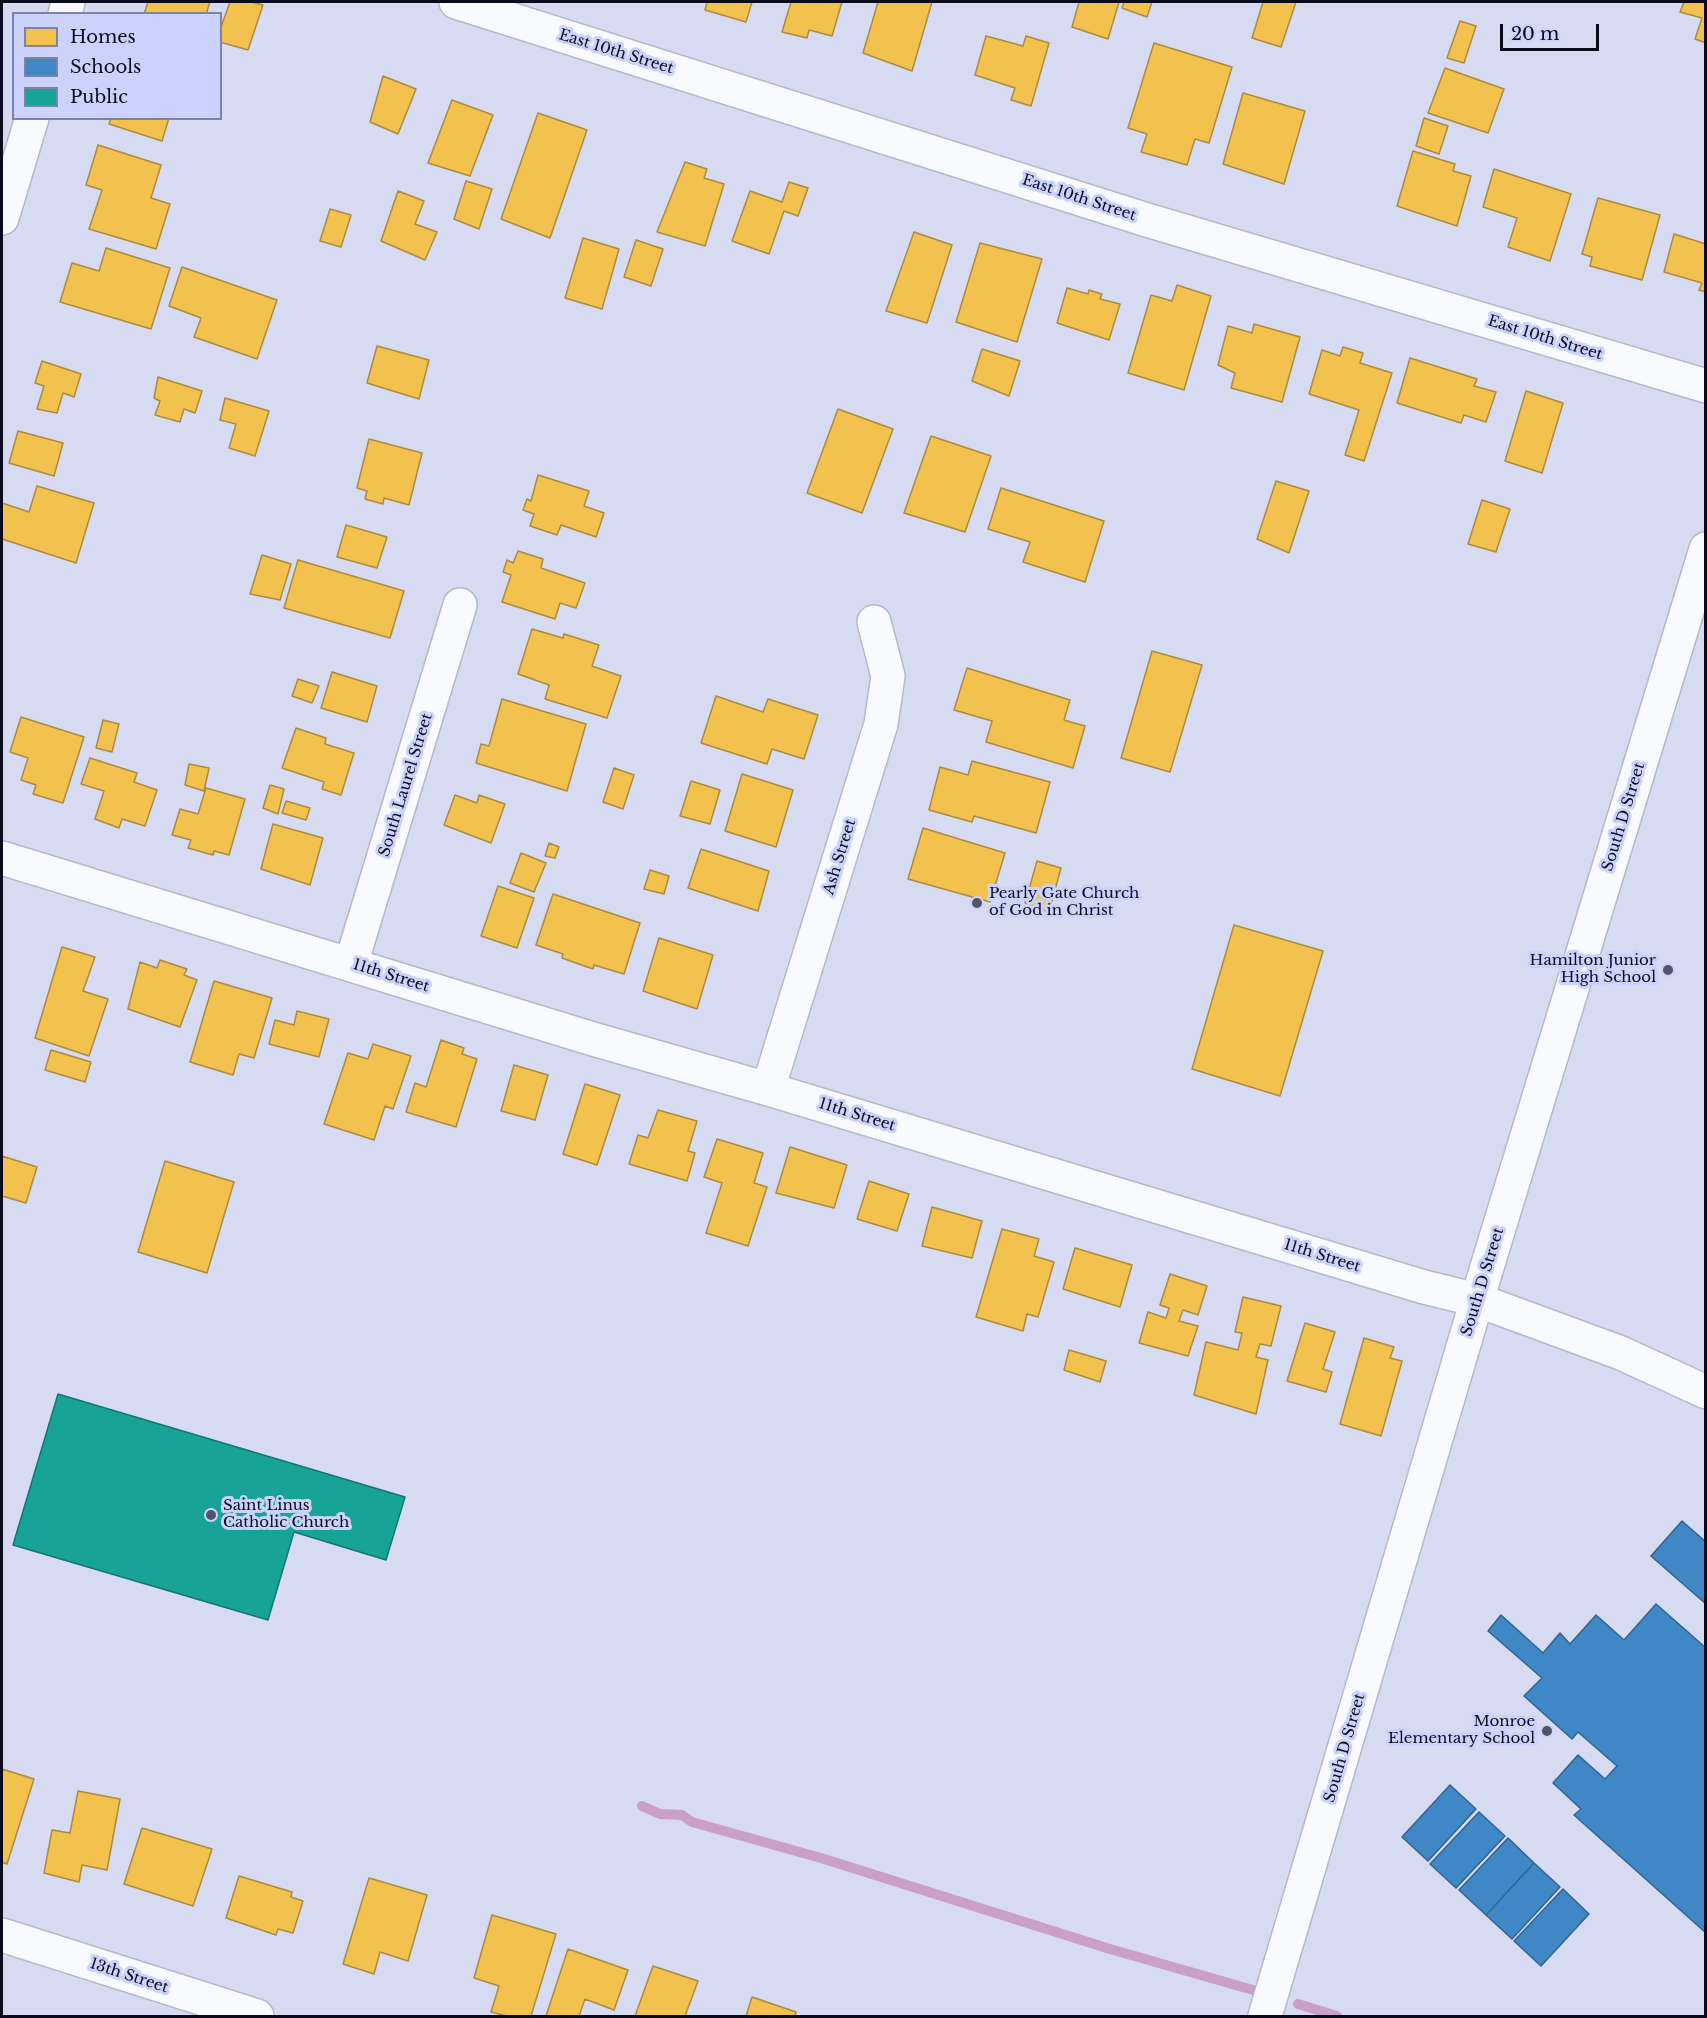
<!DOCTYPE html>
<style>
body{margin:0}
#map{position:relative;width:1707px;height:2018px;overflow:hidden;background:#d6dbf1;font-family:"Libre Baskerville",serif}
canvas{display:block}
.frame{position:absolute;inset:0;border:3px solid #0a0c1d;pointer-events:none}
.legend{position:absolute;left:12px;top:12px;width:210px;height:108px;box-sizing:border-box;background:#cbd3fc;border:2px solid #7e83a3;margin:0;padding:8px 10px;list-style:none;font-size:18px;color:#0a0c1d}
.legend li{display:flex;align-items:center;gap:12px;height:30px}
.legend b{width:30px;border:2px solid #7e83a3}
.scale{position:absolute;left:1500px;top:24px;width:99px;height:27px;box-sizing:border-box;border:3px solid #0a0c1d;border-top:0;padding-left:8px;font-size:18px;line-height:21px;white-space:nowrap;color:#0a0c1d;-webkit-text-stroke:4px #cbd3fc;paint-order:stroke}
</style>
<div id="map">
<canvas width="1707" height="2018"></canvas>
<div class="frame"></div>
<ul class="legend">
<li><b style="height:16px;background:#f2c14e"></b>Homes</li>
<li><b style="height:16px;background:#3f88c5"></b>Schools</li>
<li><b style="height:16px;background:#17a398"></b>Public</li>
</ul>
<div class="scale">20 m</div>
</div>
<script>
const ctx = document.querySelector('canvas').getContext('2d');
ctx.lineJoin = 'round';
function fill(path, color) {
  ctx.fillStyle = color;
  ctx.fill(path, 'evenodd');
}
function poly(rows) {
  const path = new Path2D();
  for (const r of rows) {
    path.moveTo(r[0], r[1]);
    for (let i = 2; i < r.length; i += 2) path.lineTo(r[i], r[i + 1]);
  }
  return path;
}
function strokePath(path, color, width, dash) {
  ctx.strokeStyle = color;
  ctx.lineWidth = width;
  ctx.lineCap = dash ? 'butt' : 'round';
  ctx.setLineDash(dash || []);
  ctx.stroke(path);
}
function label(font, color, halo, rows, align = 'center') {
  ctx.font = font + ' "Libre Baskerville",serif';
  ctx.lineWidth = 6;
  ctx.setLineDash([]);
  ctx.textBaseline = 'middle';
  ctx.strokeStyle = halo;
  ctx.fillStyle = color;
  for (const [text, x, y, turn = 0] of rows) {
    ctx.save();
    ctx.translate(x, y);
    ctx.rotate((+turn || 0) * Math.PI / 180);
    ctx.textAlign = isNaN(turn) ? turn : align;
    if (halo) ctx.strokeText(text, 0, 0);
    ctx.fillText(text, 0, 0);
    ctx.restore();
  }
}
const homes = poly([
 [148,2,210,2,206,14,144,14,148,2],
 [230,2,251,2,263,5,248,50,220,42,220,30,230,2],
 [707,2,752,2,746,22,705,10,707,2],
 [791,2,842,2,832,36,809,30,807,38,782,32,791,2],
 [878,2,932,2,912,71,863,53,878,2],
 [1079,2,1119,2,1108,39,1072,27,1079,2],
 [1124,2,1152,2,1147,17,1122,8,1124,2],
 [1263,2,1296,2,1281,47,1252,38,1263,2],
 [1684,2,1706,2,1706,43,1695,39,1702,18,1680,12,1684,2],
 [1460,21,1476,26,1464,63,1447,58,1460,21],
 [986,36,1023,46,1026,36,1049,43,1031,106,1011,100,1015,88,975,75,986,36],
 [1154,43,1232,67,1209,143,1195,139,1187,165,1141,152,1147,134,1128,128,1154,43],
 [1445,68,1504,89,1488,133,1428,113,1445,68],
 [383,76,416,89,398,134,370,122,383,76],
 [1243,93,1305,111,1284,184,1223,164,1243,93],
 [452,100,493,115,470,176,428,163,452,100],
 [538,113,587,130,550,238,501,219,538,113],
 [111,118,169,118,162,141,109,124,111,118],
 [1424,118,1448,126,1439,154,1416,146,1424,118],
 [98,145,161,165,151,198,170,204,156,249,89,229,102,190,86,185,98,145],
 [1413,151,1455,164,1453,171,1471,176,1457,226,1397,206,1413,151],
 [685,162,707,169,704,178,724,184,705,246,657,232,685,162],
 [1494,169,1571,194,1550,261,1508,247,1517,218,1483,207,1494,169],
 [466,181,492,189,479,229,454,219,466,181],
 [789,182,808,188,798,216,784,211,769,254,732,241,750,191,782,202,789,182],
 [398,191,424,201,415,224,437,232,425,260,381,241,398,191],
 [1598,198,1660,215,1642,280,1590,266,1592,257,1582,254,1598,198],
 [330,209,351,215,341,247,320,241,330,209],
 [914,232,952,245,927,323,886,311,914,232],
 [1674,234,1706,244,1706,292,1699,290,1702,283,1664,272,1674,234],
 [583,238,619,249,602,309,565,298,583,238],
 [636,240,663,249,651,286,624,277,636,240],
 [980,243,1042,259,1017,342,956,322,980,243],
 [106,248,170,268,151,329,60,302,72,263,99,271,106,248],
 [182,267,277,300,257,359,194,337,201,318,169,306,182,267],
 [1177,285,1211,296,1184,390,1128,373,1151,295,1172,301,1177,285],
 [1067,288,1088,294,1089,290,1102,294,1100,299,1120,304,1109,340,1057,323,1067,288],
 [1254,324,1300,337,1282,402,1231,388,1235,373,1218,365,1228,326,1252,333,1254,324],
 [377,346,429,360,419,399,367,383,377,346],
 [1343,347,1363,353,1360,363,1392,373,1364,461,1345,455,1359,410,1309,394,1322,350,1340,356,1343,347],
 [982,349,1020,361,1009,396,972,381,982,349],
 [1410,358,1477,379,1474,386,1496,392,1486,422,1464,415,1461,423,1397,403,1410,358],
 [42,361,81,374,74,397,63,393,57,413,37,409,44,386,35,383,42,361],
 [158,377,202,391,195,413,184,409,180,422,155,415,160,401,154,398,158,377],
 [1526,391,1563,403,1542,473,1505,461,1526,391],
 [225,398,269,411,255,456,229,448,236,424,220,420,225,398],
 [838,409,893,429,862,513,807,493,838,409],
 [18,431,63,443,54,476,9,463,18,431],
 [931,436,991,456,965,532,904,513,931,436],
 [369,439,422,453,409,505,384,498,383,504,365,499,367,491,357,488,369,439],
 [538,475,589,491,584,506,604,513,596,537,561,525,557,535,530,526,534,514,523,510,527,499,531,501,538,475],
 [1276,481,1309,491,1289,553,1257,539,1276,481],
 [37,486,94,503,76,563,2,539,2,503,29,512,37,486],
 [1001,488,1104,521,1085,582,1023,562,1030,542,988,529,1001,488],
 [1482,500,1510,509,1496,552,1468,544,1482,500],
 [346,525,387,537,377,568,337,557,346,525],
 [518,551,543,559,541,568,585,583,576,608,560,603,555,619,502,602,511,575,503,572,507,560,513,563,518,551],
 [262,555,291,564,280,600,250,594,262,555],
 [298,560,404,591,390,638,284,608,298,560],
 [532,629,563,638,564,634,599,645,592,666,621,676,607,718,545,699,549,685,518,674,532,629],
 [1152,651,1202,665,1170,772,1121,758,1152,651],
 [967,668,1070,700,1064,720,1085,726,1073,768,986,742,992,721,954,710,967,668],
 [332,672,377,686,367,722,321,708,332,672],
 [298,679,319,686,312,703,292,696,298,679],
 [716,696,763,712,768,699,818,715,804,759,772,749,767,764,701,743,716,696],
 [502,699,586,724,567,791,476,763,481,744,489,746,502,699],
 [21,717,84,737,63,803,33,794,36,785,21,780,28,758,10,752,21,717],
 [103,720,119,724,112,752,96,748,103,720],
 [296,728,326,738,325,744,354,753,341,795,322,789,324,782,282,768,296,728],
 [90,758,137,773,134,782,157,790,145,826,122,819,119,828,95,819,104,791,81,784,90,758],
 [972,761,1050,782,1036,833,974,816,972,822,929,810,940,767,968,775,972,761],
 [189,764,209,768,204,791,185,785,189,764],
 [614,768,634,775,623,809,603,802,614,768],
 [742,774,793,790,776,847,725,831,742,774],
 [691,781,720,790,710,824,680,816,691,781],
 [270,785,284,789,278,814,263,808,270,785],
 [206,788,245,799,229,855,214,851,213,855,188,848,191,840,172,835,180,809,198,814,206,788],
 [455,795,477,803,479,795,505,804,491,843,444,825,455,795],
 [286,801,310,808,306,820,282,813,286,801],
 [273,824,323,838,310,885,261,869,273,824],
 [923,828,1005,853,990,902,908,879,923,828],
 [549,843,559,847,555,858,545,856,549,843],
 [701,849,769,871,758,911,688,888,701,849],
 [521,853,546,863,534,892,510,883,521,853],
 [1037,861,1061,868,1049,912,1025,903,1037,861],
 [650,870,669,876,664,894,644,889,650,870],
 [498,886,534,898,517,948,481,936,498,886],
 [553,894,640,923,624,974,594,965,593,969,562,958,563,954,536,945,553,894],
 [1234,925,1323,951,1280,1096,1192,1069,1234,925],
 [659,938,713,955,697,1009,643,991,659,938],
 [62,947,95,957,83,991,108,999,89,1056,35,1038,62,947],
 [160,960,187,969,184,975,197,980,180,1027,128,1009,140,962,157,968,160,960],
 [214,981,272,998,254,1058,239,1054,233,1075,190,1062,214,981],
 [297,1011,329,1019,319,1057,269,1044,275,1020,294,1025,297,1011],
 [441,1040,464,1048,462,1054,477,1059,456,1127,406,1112,415,1083,426,1087,441,1040],
 [373,1044,411,1056,393,1109,385,1106,374,1140,324,1124,348,1053,368,1059,373,1044],
 [51,1050,91,1062,85,1082,45,1070,51,1050],
 [514,1065,548,1075,535,1120,501,1111,514,1065],
 [585,1084,620,1095,597,1165,563,1154,585,1084],
 [658,1110,697,1121,688,1151,695,1153,687,1181,629,1164,638,1135,648,1138,658,1110],
 [717,1139,763,1153,754,1183,767,1187,748,1246,706,1233,722,1183,704,1177,717,1139],
 [790,1147,847,1165,834,1208,776,1193,790,1147],
 [2,1156,37,1167,26,1203,2,1196,2,1156],
 [165,1161,234,1182,207,1273,138,1252,165,1161],
 [869,1181,909,1194,897,1231,857,1219,869,1181],
 [932,1207,982,1221,972,1258,922,1246,932,1207],
 [1002,1229,1039,1239,1034,1256,1054,1262,1038,1317,1027,1314,1023,1331,976,1317,1002,1229],
 [1075,1248,1132,1265,1120,1307,1063,1289,1075,1248],
 [1170,1274,1207,1286,1198,1315,1183,1310,1179,1321,1198,1326,1188,1356,1139,1343,1148,1312,1166,1318,1169,1308,1160,1305,1170,1274],
 [1243,1297,1281,1306,1271,1346,1260,1344,1256,1357,1268,1360,1256,1414,1194,1395,1206,1342,1238,1350,1242,1333,1235,1332,1243,1297],
 [1305,1323,1335,1332,1323,1369,1332,1372,1326,1392,1287,1381,1305,1323],
 [1364,1338,1394,1347,1390,1358,1402,1361,1381,1436,1340,1424,1364,1338],
 [1069,1350,1106,1361,1100,1382,1064,1370,1069,1350],
 [2,1769,34,1779,7,1864,2,1862,2,1769],
 [78,1791,120,1799,107,1870,82,1865,79,1882,44,1873,52,1830,70,1833,78,1791],
 [142,1828,212,1849,193,1906,124,1884,142,1828],
 [239,1876,292,1892,291,1897,303,1901,293,1933,278,1929,276,1935,226,1918,239,1876],
 [369,1878,427,1895,408,1961,380,1952,374,1974,343,1964,369,1878],
 [492,1915,556,1934,531,2016,507,2016,491,2012,499,1986,474,1978,492,1915],
 [568,1949,628,1970,614,2010,585,1999,579,2016,546,2016,568,1949],
 [653,1966,698,1981,685,2016,635,2016,653,1966],
 [752,1997,796,2012,795,2016,746,2016,752,1997]
]);
fill(homes, '#f2c14e');
strokePath(homes, '#ac8b3f', 1.5);
const schools = poly([
 [1682,1521,1706,1542,1706,1604,1651,1556,1682,1521],
 [1656,1604,1706,1648,1706,1933,1574,1815,1581,1809,1553,1783,1578,1755,1605,1779,1617,1766,1578,1732,1572,1739,1524,1696,1542,1678,1488,1631,1501,1615,1543,1653,1560,1633,1570,1644,1596,1615,1624,1640,1656,1604],
 [1450,1785,1476,1809,1428,1861,1402,1837,1450,1785],
 [1479,1812,1505,1836,1456,1888,1430,1864,1479,1812],
 [1508,1838,1534,1863,1486,1915,1459,1890,1508,1838],
 [1534,1863,1560,1887,1512,1939,1486,1915,1534,1863],
 [1563,1889,1589,1914,1541,1966,1514,1941,1563,1889]
]);
fill(schools, '#3f88c5');
strokePath(schools, '#2f6393', 1.5);
const public = poly([
 [58,1394,405,1497,386,1560,294,1532,268,1620,13,1545,58,1394]
]);
fill(public, '#17a398');
strokePath(public, '#137673', 1.5);
strokePath(poly([
 [642,1806,660,1814,682,1815,692,1822,821,1858,1110,1949,1267,1994],
 [1298,2004,1337,2016]
]), '#caa0c7', 10);
const minor = poly([
 [456,2,1147,220,1706,386],
 [65,14,68,2],
 [2,218,32,118],
 [2,858,593,1039,768,1089,1424,1287,1477,1300,1621,1353,1706,1392],
 [351,964,460,605],
 [768,1089,881,724,888,676,874,622],
 [2,1935,257,2016],
 [1265,2016,1477,1300,1706,549]
]);
strokePath(minor, '#b4b8ca', 36);
strokePath(minor, '#f9fafd', 33);
for (const [x, y, r, color] of [
 [977,903,6,"#515467"],
 [1668,970,6,"#515467"],
 [211,1515,6,"#515467"],
 [1547,1731,6,"#515467"]
]) {
  const dot = new Path2D();
  dot.arc(x, y, r, 0, 2 * Math.PI);
  ctx.fillStyle = color;
  ctx.fill(dot);
  strokePath(dot, '#cbd3fc', 2);
}
label('15px', '#0a0c1d', '#cbd3fc', [
 ["East 10th Street",616,52,17],
 ["East 10th Street",1079,198,18],
 ["East 10th Street",1545,338,17],
 ["South Laurel Street",406,785,-73],
 ["South D Street",1624,817,-73],
 ["Ash Street",840,857,-73],
 ["11th Street",391,976,17],
 ["11th Street",857,1115,17],
 ["11th Street",1322,1256,17],
 ["South D Street",1483,1282,-73],
 ["South D Street",1345,1748,-74],
 ["13th Street",129,1976,18]
]);
label('15px', '#0a0c1d', '#cbd3fc', [
 ["Pearly Gate Church",989,894],
 ["of God in Christ",989,911],
 ["Hamilton Junior",1656,961,"right"],
 ["High School",1656,978,"right"],
 ["Saint Linus",223,1506],
 ["Catholic Church",223,1523],
 ["Monroe",1535,1722,"right"],
 ["Elementary School",1535,1739,"right"]
], 'left');
</script>
